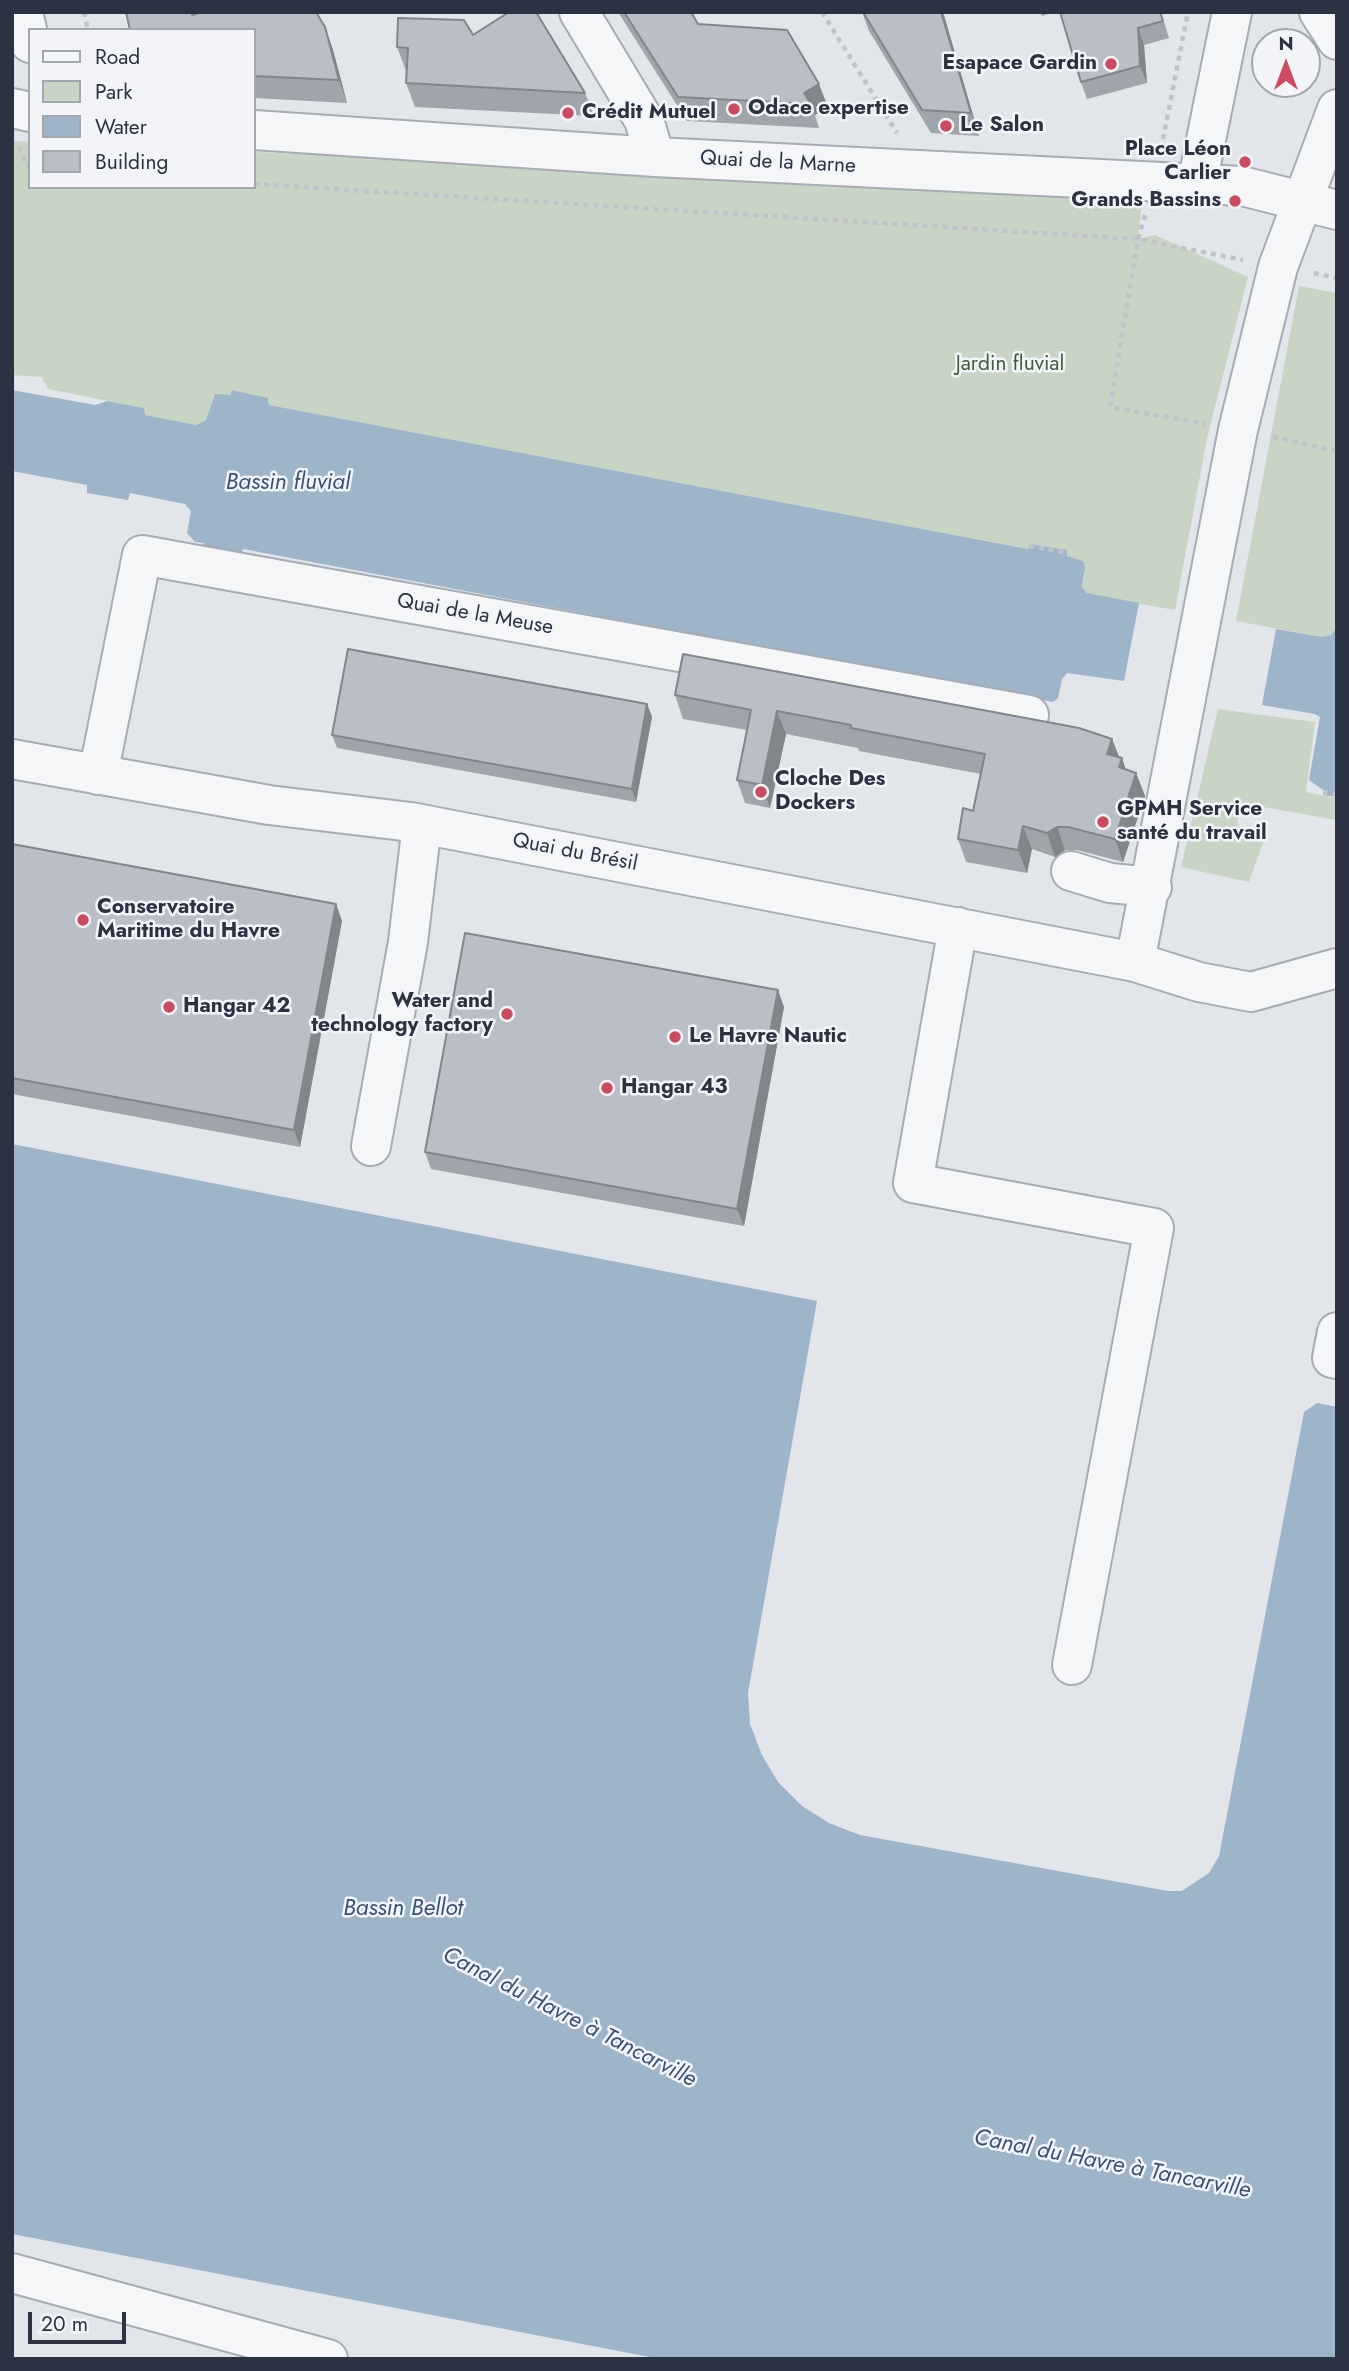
<!DOCTYPE html>
<meta charset="utf-8">
<style>
body{margin:0}
#map{position:relative;width:1349px;height:2371px;overflow:hidden;background:#e2e5ea;font-family:Jost,sans-serif}
canvas{display:block}
.frame{position:absolute;inset:0;border:14px solid #2b3342;pointer-events:none}
.legend{position:absolute;left:28px;top:28px;width:228px;height:161px;box-sizing:border-box;background:#f2f4f8;border:2px solid #a2a7af;margin:0;padding:9px 12px;list-style:none;font-size:21px;color:#2b3342}
.legend li{display:flex;align-items:center;gap:14px;height:35px}
.legend b{width:35px;border:2px solid #a2a7af}
.north{position:absolute;left:1251px;top:28px;width:70px;height:70px;box-sizing:border-box;background:#f2f4f8;border:2px solid #a2a7af;border-radius:50%;rotate:0deg;font-size:19px;font-weight:700;line-height:28px;text-align:center;color:#2b3342}
.north::after{content:'';display:block;margin:auto;width:24px;height:32px;background:#cb4b61;clip-path:polygon(50% 0,100% 100%,50% 72%,0 100%)}
.scale{position:absolute;left:28px;top:2312px;width:98px;height:32px;box-sizing:border-box;border:4px solid #2b3342;border-top:0;padding-left:9px;font-size:21px;line-height:24px;white-space:nowrap;color:#2b3342;-webkit-text-stroke:5px #f2f4f8;paint-order:stroke}
</style>
<div id="map">
<canvas width="1349" height="2371"></canvas>
<div class="frame"></div>
<ul class="legend">
<li><b style="height:9px;background:#f5f6f8"></b>Road</li>
<li><b style="height:19px;background:#c8d4c4"></b>Park</li>
<li><b style="height:19px;background:#9eb4c9"></b>Water</li>
<li><b style="height:19px;background:#babfc7"></b>Building</li>
</ul>
<div class="north">N</div>
<div class="scale">20 m</div>
</div>
<script>
const ctx = document.querySelector('canvas').getContext('2d');
ctx.lineJoin = 'round';
function fill(path, color) {
  ctx.fillStyle = color;
  ctx.fill(path, 'evenodd');
}
function poly(rows) {
  const path = new Path2D();
  for (const r of rows) {
    path.moveTo(r[0], r[1]);
    for (let i = 2; i < r.length; i += 2) path.lineTo(r[i], r[i + 1]);
  }
  return path;
}
function strokePath(path, color, width, dash) {
  ctx.strokeStyle = color;
  ctx.lineWidth = width;
  ctx.lineCap = dash ? 'butt' : 'round';
  ctx.setLineDash(dash || []);
  ctx.stroke(path);
}
function label(font, color, halo, rows, align = 'center') {
  ctx.font = font + ' Jost,sans-serif';
  ctx.lineWidth = 5;
  ctx.setLineDash([]);
  ctx.textBaseline = 'middle';
  ctx.strokeStyle = halo;
  ctx.fillStyle = color;
  for (const [text, x, y, turn = 0] of rows) {
    ctx.save();
    ctx.translate(x, y);
    ctx.rotate((+turn || 0) * Math.PI / 180);
    ctx.textAlign = isNaN(turn) ? turn : align;
    if (halo) ctx.strokeText(text, 0, 0);
    ctx.fillText(text, 0, 0);
    ctx.restore();
  }
}
fill(poly([
 [12,141,30,142,30,187,254,187,254,152,1143,193,1138,239,1155,235,1248,277,1207,438,1175,610,1089,595,1082,587,1085,573,1067,556,1067,550,1029,549,269,405,268,398,232,390,231,395,215,395,206,420,196,425,144,415,144,408,48,389,42,377,12,375],
 [1299,286,1337,293,1337,627,1331,635,1322,637,1236,621],
 [1218,709,1315,722,1306,792,1337,798,1337,820,1240,803,1237,826,1267,831,1249,882,1181,867]
]), '#c8d4c4');
fill(poly([
 [12,390,95,405,107,401,144,408,145,415,196,425,206,420,215,394,230,395,232,390,268,398,269,405,1028,549,1030,544,1067,550,1067,556,1083,561,1085,568,1082,587,1087,593,1139,603,1124,681,1067,673,1062,679,1058,698,1053,702,243,549,241,555,203,548,204,543,195,542,187,533,191,511,185,504,130,493,128,500,87,493,87,485,12,471],
 [1337,627,1337,797,1323,795,1323,790,1309,780,1320,717,1315,714,1262,705,1276,629,1322,637,1331,635],
 [12,1144,817,1301,748,1693,750,1724,762,1755,778,1782,802,1806,829,1823,860,1835,1168,1891,1182,1891,1209,1873,1219,1856,1304,1412,1317,1403,1337,1407,1337,2359,660,2359,12,2234]
]), '#9eb4c9');
const minor = poly([
 [23,12,30,43],
 [579,12,644,120,655,157],
 [1319,12,1337,40],
 [12,108,30,112],
 [254,130,655,157,1242,186,1337,210],
 [1197,184,1232,12],
 [12,759,269,805,411,822,1135,962,1199,982,1251,992,1337,968],
 [98,775,142,555,1029,715],
 [1071,871,1110,883,1152,887],
 [958,927,913,1183,1154,1228,1072,1665],
 [1135,962,1238,430,1278,267,1337,109],
 [371,1146,408,942,422,824],
 [1337,1332,1332,1358,1337,1359],
 [12,2273,328,2359]
]);
strokePath(minor, '#a7acb4', 42);
strokePath(poly([
 [84,12,88,30],
 [822,12,897,133],
 [19,147,26,165,30,166],
 [1161,149,1188,12],
 [254,184,1138,239,1243,260],
 [1145,215,1138,239,1110,407,1206,424],
 [1314,273,1337,278],
 [1273,437,1337,451],
 [1029,546,1067,553],
 [1323,792,1337,794]
]), '#c0c3c9', 4.5, [5, 5]);
strokePath(minor, '#f5f6f8', 38);
fill(poly([
 [618,12,691,12,698,24,828,107,815,115,819,128,687,121],
 [862,12,943,12,979,136,931,133,869,31],
 [1040,12,1055,12,1042,16],
 [1060,12,1161,12,1169,38,1144,45,1147,83,1087,99,1081,82],
 [325,27,333,50,347,103,254,98,254,30],
 [473,35,585,93,594,116,415,107,406,83,407,71,406,71,397,47],
 [675,695,1119,758,1122,758,1126,770,1136,773,1145,796,1123,862,1077,850,1065,850,1055,857,1032,849,1027,873,966,862,958,839,973,811,981,774,859,751,858,748,786,734,770,808,745,803,737,780,747,730,683,719],
 [647,704,652,717,636,802,337,748,332,735],
 [12,844,336,904,342,921,300,1147,12,1094],
 [784,1007,744,1226,431,1169,425,1152]
]), '#a0a4ab');
fill(poly([
 [941,12,943,12,979,136,971,113],
 [325,27,333,50,347,103,339,80],
 [1138,28,1144,45,1147,83,1140,66],
 [819,84,828,107,815,115,811,104,804,93],
 [647,704,652,717,636,802,632,789],
 [777,711,786,734,770,808,762,785],
 [1112,739,1121,761,1122,758,1130,782,1107,754],
 [1136,773,1145,796,1123,862,1115,839],
 [1023,826,1032,849,1027,873,1018,850],
 [1057,827,1065,850,1055,857,1047,833],
 [336,904,342,921,300,1147,294,1130],
 [778,990,784,1007,744,1226,737,1209]
]), '#82868b');
const building = poly([
 [126,12,194,12,192,15,202,12,316,12,325,27,339,80,254,76,254,30,130,30,126,12],
 [509,12,536,12,585,93,406,83,408,48,397,47,398,18,464,20,473,35,509,12],
 [624,12,691,12,698,24,787,30,819,84,804,93,811,104,678,97,624,12],
 [863,12,941,12,971,113,922,110,863,12],
 [1060,12,1160,12,1163,21,1138,28,1140,66,1081,82,1060,12],
 [348,649,647,704,632,789,332,735,348,649],
 [683,654,1079,728,1112,739,1107,754,1122,758,1119,767,1136,773,1115,839,1068,827,1057,827,1047,833,1023,826,1018,850,958,839,963,808,973,811,985,754,851,728,851,725,777,711,762,785,737,780,751,710,675,695,683,654],
 [12,844,336,904,294,1130,12,1078,12,844],
 [465,933,778,990,737,1209,425,1152,465,933]
]);
fill(building, '#babfc7');
strokePath(building, '#82868b', 2);
for (const [x, y, r, color] of [
 [1111,64,7,"#cb4b61"],
 [734,109,7,"#cb4b61"],
 [568,113,7,"#cb4b61"],
 [946,126,7,"#cb4b61"],
 [1245,162,7,"#cb4b61"],
 [1235,201,7,"#cb4b61"],
 [761,792,7,"#cb4b61"],
 [1103,822,7,"#cb4b61"],
 [83,920,7,"#cb4b61"],
 [169,1007,7,"#cb4b61"],
 [507,1014,7,"#cb4b61"],
 [675,1037,7,"#cb4b61"],
 [607,1088,7,"#cb4b61"]
]) {
  const dot = new Path2D();
  dot.arc(x, y, r, 0, 2 * Math.PI);
  ctx.fillStyle = color;
  ctx.fill(dot);
  strokePath(dot, '#f2f4f8', 2.5);
}
label('bold 21px', '#2b3342', '#f2f4f8', [
 ["Esapace Gardin",1097,64,"right"],
 ["Odace expertise",748,109],
 ["Crédit Mutuel",582,113],
 ["Le Salon",960,126],
 ["Place Léon",1231,150,"right"],
 ["Carlier",1231,174,"right"],
 ["Grands Bassins",1221,201,"right"],
 ["Cloche Des",775,780],
 ["Dockers",775,804],
 ["GPMH Service",1117,810],
 ["santé du travail",1117,834],
 ["Conservatoire",97,908],
 ["Maritime du Havre",97,932],
 ["Water and",493,1002,"right"],
 ["technology factory",493,1026,"right"],
 ["Hangar 42",183,1007],
 ["Le Havre Nautic",689,1037],
 ["Hangar 43",621,1088]
], 'left');
label('21px', '#2b3342', '#f2f4f8', [
 ["Quai de la Marne",778,163,3],
 ["Quai de la Meuse",475,615,10],
 ["Quai du Brésil",575,853,11]
]);
label('21px', '#405d38', '#f2f4f8', [
 ["Jardin fluvial",1010,365]
]);
label('italic 23px', '#365375', '#f2f4f8', [
 ["Bassin fluvial",288,483],
 ["Bassin Bellot",403,1909],
 ["Canal du Havre à Tancarville",569,2018,27],
 ["Canal du Havre à Tancarville",1112,2165,11]
]);
</script>
